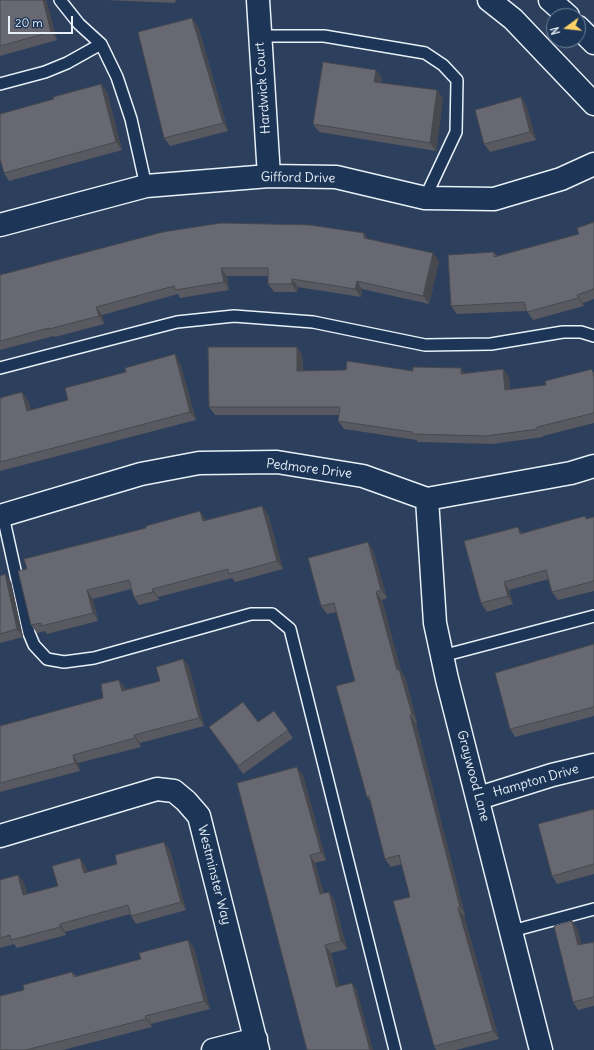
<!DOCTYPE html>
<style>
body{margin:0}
#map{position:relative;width:594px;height:1050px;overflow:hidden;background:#2c3f5c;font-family:Delius,sans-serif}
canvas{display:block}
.north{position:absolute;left:546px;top:8px;width:40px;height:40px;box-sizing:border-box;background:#1d3557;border:1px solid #6e8097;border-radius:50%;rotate:255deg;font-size:11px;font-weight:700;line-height:16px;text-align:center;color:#e8f1f8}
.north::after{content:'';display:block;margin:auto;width:14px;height:18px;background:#ffd166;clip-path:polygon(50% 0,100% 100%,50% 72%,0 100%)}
.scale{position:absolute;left:8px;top:16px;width:65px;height:18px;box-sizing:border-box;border:2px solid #e8f1f8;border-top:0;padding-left:5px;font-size:12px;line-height:14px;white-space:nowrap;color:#e8f1f8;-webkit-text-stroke:3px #1d3557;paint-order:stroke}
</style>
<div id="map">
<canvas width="594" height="1050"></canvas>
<div class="north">N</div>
<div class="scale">20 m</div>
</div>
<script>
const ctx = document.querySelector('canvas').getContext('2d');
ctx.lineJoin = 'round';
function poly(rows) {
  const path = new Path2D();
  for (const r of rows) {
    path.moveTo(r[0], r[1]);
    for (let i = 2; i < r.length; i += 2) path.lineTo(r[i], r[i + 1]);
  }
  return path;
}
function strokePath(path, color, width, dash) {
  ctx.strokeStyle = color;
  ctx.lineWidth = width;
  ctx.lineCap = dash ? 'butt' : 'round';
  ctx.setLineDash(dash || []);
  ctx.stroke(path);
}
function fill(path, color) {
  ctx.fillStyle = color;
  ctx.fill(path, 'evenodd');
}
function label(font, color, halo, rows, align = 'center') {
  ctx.font = font + ' Delius,sans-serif';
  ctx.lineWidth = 3;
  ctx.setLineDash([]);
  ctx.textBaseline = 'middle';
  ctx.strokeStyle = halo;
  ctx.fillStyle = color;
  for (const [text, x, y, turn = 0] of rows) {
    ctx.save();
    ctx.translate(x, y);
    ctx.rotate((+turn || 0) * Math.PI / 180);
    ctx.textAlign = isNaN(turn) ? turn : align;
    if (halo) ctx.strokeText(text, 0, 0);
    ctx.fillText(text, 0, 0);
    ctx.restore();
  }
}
const service = poly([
 [60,0,79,24,101,44,117,77,131,119,146,186],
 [260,36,324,36,425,53,443,65,457,80,456,132,425,198],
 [0,84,45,72,67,63,101,44],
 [0,368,177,322,234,316,313,322,425,345,491,344,563,332,581,332,594,336],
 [3,516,29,633,34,645,47,659,64,662,94,658,251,614,272,614,290,629,395,1050],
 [442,656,594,616],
 [512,931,594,909]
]);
const minor = poly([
 [258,0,269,176],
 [0,225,146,186,269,176,336,177,425,198,494,199,561,179,594,164],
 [427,499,435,623,447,679,541,1050],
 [0,516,141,474,199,463,277,462,363,476,427,499,571,473,594,466],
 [479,798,552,775,594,765],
 [0,836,157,789,174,791,186,801,199,816,258,1050],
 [213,1050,256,1039]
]);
const tertiary = poly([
 [489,0,513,19,594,104],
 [550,0,568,16],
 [578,27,594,43]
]);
strokePath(service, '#e8f1f8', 14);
strokePath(minor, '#e8f1f8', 25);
strokePath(tertiary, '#e8f1f8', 25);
strokePath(service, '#1d3557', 11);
strokePath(minor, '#1d3557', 22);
strokePath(tertiary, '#1d3557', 22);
fill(poly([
 [0,0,46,0,57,40,0,56],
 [105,0,176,0,175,3],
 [198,26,228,131,170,146,164,138],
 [376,70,382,78,381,83,443,98,436,151,319,132,313,124],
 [101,84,107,92,122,150,9,181,4,173,54,99],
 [521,97,526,105,536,140,490,152,484,144],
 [594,222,594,299,583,303,584,306,533,320,527,311,457,314,451,306,494,252,497,256,579,234],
 [364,233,368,239,439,261,429,304,362,289,361,297,298,287,297,292,274,292,268,284,268,276,227,276,229,290,180,298,178,294,102,315,104,324,55,337,54,336,0,350,0,275],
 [297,347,302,355,303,371,413,371,465,373,503,369,509,377,510,389,546,385,594,372,594,423,543,436,543,437,492,444,418,442,416,440,344,429,338,421,339,415,215,415,209,407],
 [180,363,196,420,0,471,0,398,28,400,31,410,68,400],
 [200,511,206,521,268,514,283,569,235,582,232,578,158,597,159,600,139,605,134,597,131,589,93,599,98,621,47,634,45,631,37,633,31,625,27,569,146,528],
 [585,516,587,519,594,517,594,591,558,600,552,592,549,579,509,590,513,604,487,612,481,603,523,533],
 [373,550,387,598,382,600,401,671,405,677,417,722,416,723,465,915,464,916,499,1039,456,1050,436,1050,434,1046,410,897,402,864,391,867,385,859,371,802,367,797,355,681,337,612,327,614,321,606],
 [0,576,11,582,23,637,0,643],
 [594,644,594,716,515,737,510,729],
 [183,659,189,667,204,726,140,743,141,747,78,763,80,771,0,792,0,726,103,698,125,688,125,690,160,681],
 [274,711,293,738,243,774,209,727,258,722],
 [303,775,326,860,315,863,324,894,329,892,334,900,347,949,331,953,339,986,352,983,357,991,307,1050],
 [594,809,594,874,557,884,552,876],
 [170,850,186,910,136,924,130,914,65,932,66,935,17,948,14,944,0,948,0,880,18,875,24,883,27,894,58,886,86,867,87,872],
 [578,929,581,945,594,942,594,1006,578,1010,573,1002],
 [188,940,194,948,210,1009,151,1024,152,1027,63,1050,0,1050,24,990,72,972,76,976,141,959]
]), '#595961');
fill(poly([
 [43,0,46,0,57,40,51,32],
 [192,18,198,26,228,131,223,123],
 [376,70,382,78,380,90,374,82],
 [101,84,107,92,122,150,116,142],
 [437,90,443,98,436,151,430,143],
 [521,97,526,105,536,140,530,132],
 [364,233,370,241,364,238],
 [433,253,439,261,429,304,423,296],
 [221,268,227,276,229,290,224,282],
 [292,279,298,287,297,292,292,284],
 [357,281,362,289,361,297,355,289],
 [577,295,583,303,584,306,578,298],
 [96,307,102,315,104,324,99,316],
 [297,347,302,355,303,379,297,371],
 [175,354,180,363,196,420,190,412],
 [461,368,467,376,461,374],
 [503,369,509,377,510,398,505,390],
 [22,392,28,400,33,419,27,411],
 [262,506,268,514,283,569,277,561],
 [200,511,205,519,208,530,203,521],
 [518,527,524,535,520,534],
 [368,542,373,550,387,598,381,590],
 [5,574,11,582,23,637,17,629],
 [504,582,509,590,513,604,508,596],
 [152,589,158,597,159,600,153,592],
 [87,590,93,599,98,621,93,613],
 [376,592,382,600,401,671,405,677,417,722,412,714,397,670],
 [183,659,189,667,204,726,199,718],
 [119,680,125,688,128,699,122,691],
 [410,715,416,723,465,915,460,907],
 [134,735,140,743,141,747,135,738],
 [73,755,78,763,80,771,75,763],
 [297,767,303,775,326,860,321,852],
 [164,842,170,850,186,910,181,902],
 [310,855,315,863,326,902,320,894],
 [80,858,86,867,90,881,84,873],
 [18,875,24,883,29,903,23,895],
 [329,892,334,900,347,949,341,941],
 [458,908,464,916,499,1039,493,1031],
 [572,921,578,929,584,954,578,945],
 [60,924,65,932,66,935,60,927],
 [188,940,194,948,210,1009,204,1001],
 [325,945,331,953,342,995,336,987],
 [352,983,357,991,373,1050,370,1050],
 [145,1016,151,1024,152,1027,146,1019]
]), '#48494f');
const building = poly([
 [0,0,43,0,51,32,0,46,0,0],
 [192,18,223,123,164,138,138,32,192,18],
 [323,62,376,70,374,82,437,90,430,143,313,124,323,62],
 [101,84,116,142,4,173,0,159,0,114,54,99,53,97,101,84],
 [521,97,530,132,484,144,475,110,521,97],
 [594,222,594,289,577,295,578,298,527,312,524,302,451,306,448,255,494,252,494,257,579,234,577,228,594,222],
 [221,223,310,225,364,233,364,238,433,253,423,296,357,281,355,289,292,279,292,284,268,284,268,268,221,268,224,282,175,290,174,286,96,307,99,316,49,329,49,328,0,341,0,275,163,232,221,223],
 [208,347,297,347,297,371,346,370,347,361,413,371,413,367,461,368,461,374,503,369,505,390,546,385,545,381,592,369,594,377,594,413,537,427,538,429,486,436,412,434,412,432,338,421,340,407,209,407,208,347],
 [175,354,190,412,0,462,0,398,22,392,27,411,68,400,65,388,126,372,125,368,175,354],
 [262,506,277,561,229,574,228,569,152,589,153,592,134,597,129,580,87,590,93,613,41,626,41,623,31,625,18,571,27,569,24,559,146,528,146,526,200,511,203,521,262,506],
 [585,516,586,519,594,517,594,581,552,592,546,570,504,582,508,596,481,603,464,541,518,527,520,534,585,516],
 [368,542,381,590,376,592,397,670,399,669,412,714,410,715,460,907,458,908,493,1031,434,1046,393,901,410,897,399,855,385,859,369,796,367,797,336,686,355,681,334,603,321,606,308,558,368,542],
 [5,574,17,629,0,634,0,576,5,574],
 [594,644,594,707,510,729,495,673,594,644],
 [183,659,199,718,134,735,135,738,73,755,75,763,0,783,0,726,103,698,101,684,119,680,122,691,160,681,156,667,183,659],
 [243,702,258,722,274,711,288,730,238,766,209,727,243,702],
 [297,767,321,852,310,855,320,894,329,892,341,941,325,945,336,987,352,983,370,1050,307,1050,237,783,297,767],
 [594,809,594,864,552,876,538,824,594,809],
 [164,842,181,902,131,916,128,905,60,924,60,927,11,940,10,935,0,938,0,880,18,875,23,895,58,886,52,866,80,858,84,873,117,864,115,855,164,842],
 [572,921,578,945,594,942,594,997,573,1002,554,926,572,921],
 [188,940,204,1001,145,1016,146,1019,26,1050,0,1050,0,996,24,990,23,985,72,972,74,977,141,959,139,953,188,940]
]);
fill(building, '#676871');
strokePath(building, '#48494f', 1);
label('13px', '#e8f1f8', '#1d3557', [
 ["Hardwick Court",263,88,-94],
 ["Gifford Drive",298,178,1],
 ["Pedmore Drive",309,469,7],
 ["Graywood Lane",473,776,75],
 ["Hampton Drive",536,781,-16],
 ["Westminster Way",214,875,76]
]);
</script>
